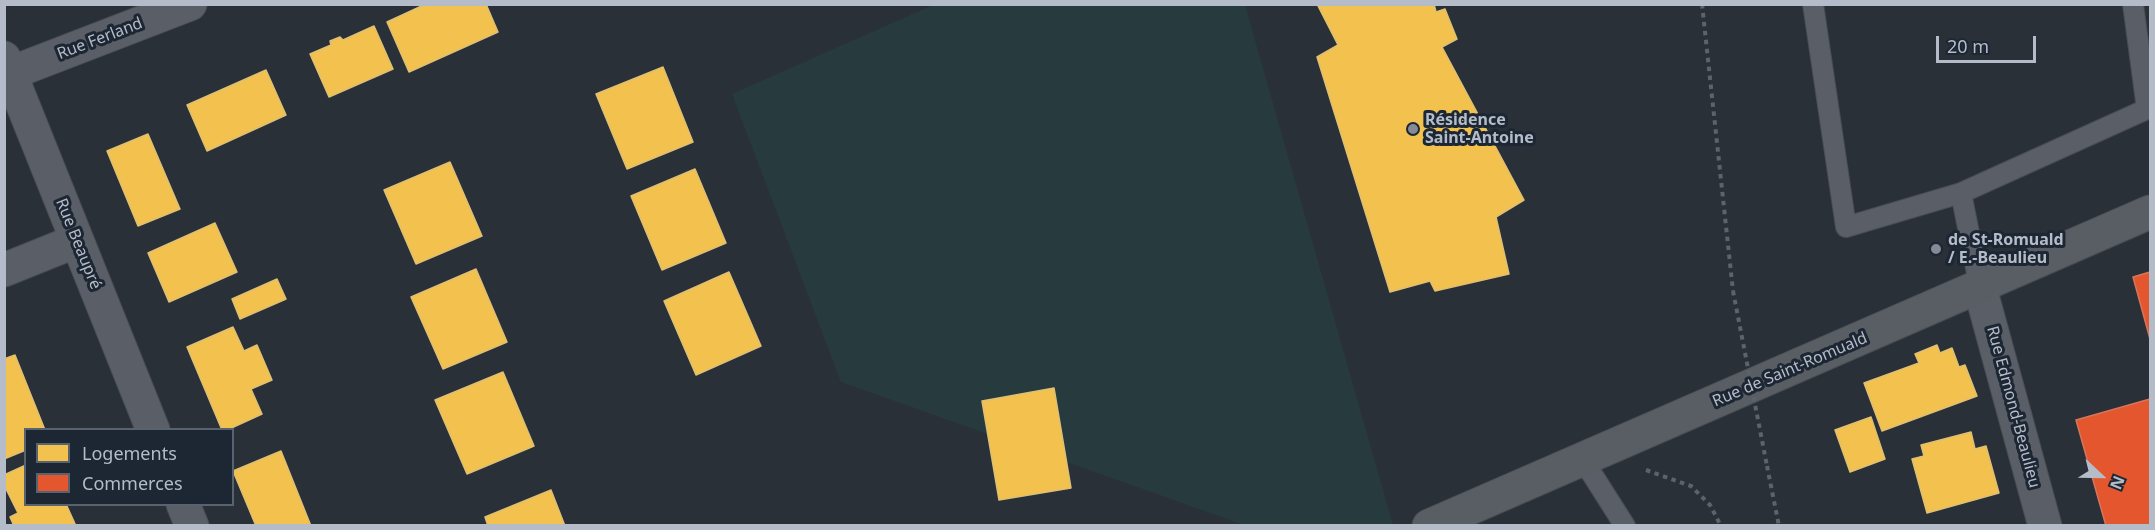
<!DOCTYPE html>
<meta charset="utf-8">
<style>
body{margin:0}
#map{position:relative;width:2155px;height:530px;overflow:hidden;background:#2a3038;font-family:"Noto Sans",sans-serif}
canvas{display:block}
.frame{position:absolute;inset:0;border:6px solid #b4bcc9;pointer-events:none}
.legend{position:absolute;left:24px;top:428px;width:210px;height:78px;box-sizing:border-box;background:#1d2633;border:2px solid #59626f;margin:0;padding:8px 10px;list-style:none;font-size:18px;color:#b4bcc9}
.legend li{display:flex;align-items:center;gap:12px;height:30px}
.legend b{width:30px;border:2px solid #59626f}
.north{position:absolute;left:2071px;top:446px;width:60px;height:60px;-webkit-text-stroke:4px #1d2633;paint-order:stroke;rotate:112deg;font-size:16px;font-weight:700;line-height:24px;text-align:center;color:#b4bcc9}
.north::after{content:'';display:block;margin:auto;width:21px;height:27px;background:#b4bcc9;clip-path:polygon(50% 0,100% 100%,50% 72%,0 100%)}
.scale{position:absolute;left:1936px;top:36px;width:100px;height:27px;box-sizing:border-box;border:3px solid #b4bcc9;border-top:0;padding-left:8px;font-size:18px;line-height:21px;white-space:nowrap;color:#b4bcc9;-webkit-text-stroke:4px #1d2633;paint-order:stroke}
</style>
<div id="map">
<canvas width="2155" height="530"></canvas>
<div class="frame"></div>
<ul class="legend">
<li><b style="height:16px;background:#f2c14e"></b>Logements</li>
<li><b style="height:16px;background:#e4572e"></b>Commerces</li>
</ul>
<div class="north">N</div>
<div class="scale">20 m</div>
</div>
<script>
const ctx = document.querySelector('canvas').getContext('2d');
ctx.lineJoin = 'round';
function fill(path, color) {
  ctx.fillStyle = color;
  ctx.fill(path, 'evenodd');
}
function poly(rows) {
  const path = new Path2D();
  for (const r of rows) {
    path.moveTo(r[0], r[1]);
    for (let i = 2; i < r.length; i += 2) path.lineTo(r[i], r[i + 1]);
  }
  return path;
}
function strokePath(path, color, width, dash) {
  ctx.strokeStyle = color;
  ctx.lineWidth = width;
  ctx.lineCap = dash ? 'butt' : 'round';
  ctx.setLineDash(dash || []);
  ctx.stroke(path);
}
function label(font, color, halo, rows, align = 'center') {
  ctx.font = font + ' "Noto Sans",sans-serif';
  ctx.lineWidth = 6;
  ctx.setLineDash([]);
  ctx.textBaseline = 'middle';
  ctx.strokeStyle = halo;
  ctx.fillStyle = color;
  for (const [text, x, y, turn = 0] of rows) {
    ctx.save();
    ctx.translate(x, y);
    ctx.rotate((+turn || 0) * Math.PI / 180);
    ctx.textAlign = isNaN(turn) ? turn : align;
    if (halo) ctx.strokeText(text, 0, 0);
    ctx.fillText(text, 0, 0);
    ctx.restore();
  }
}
fill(poly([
 [933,5,1245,5,1393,525,1244,525,841,382,732,94]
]), '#273a3e');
const homes = poly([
 [426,4,486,4,498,32,409,72,387,22,426,4],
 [1317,4,1434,4,1436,12,1445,9,1457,39,1442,47,1524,200,1496,217,1509,274,1435,291,1430,281,1390,292,1317,57,1338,45,1317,4],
 [374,26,393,69,329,97,310,54,331,45,330,41,340,37,343,40,374,26],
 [663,67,693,142,627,169,596,94,663,67],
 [266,70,286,115,207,151,187,105,266,70],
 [148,134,180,209,138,226,107,151,148,134],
 [450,162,482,236,416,264,384,190,450,162],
 [695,169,726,243,662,270,631,196,695,169],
 [215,223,237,272,169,302,148,253,215,223],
 [476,269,507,342,443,369,411,297,476,269],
 [729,272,761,346,696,375,664,301,729,272],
 [277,279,286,299,240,319,232,299,277,279],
 [233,327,244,351,257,345,272,380,251,389,262,414,227,430,222,430,187,347,233,327],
 [1937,345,1940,353,1952,348,1959,367,1965,365,1977,396,1882,431,1864,383,1919,363,1915,354,1937,345],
 [15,355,45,430,26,430,26,450,4,459,4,359,15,355],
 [503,372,534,446,467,474,435,400,503,372],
 [1054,388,1071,488,999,500,982,401,1054,388],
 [1871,417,1885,459,1850,472,1835,430,1871,417],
 [1971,432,1975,449,1986,446,1999,493,1927,513,1912,459,1924,456,1921,445,1971,432],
 [281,451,311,526,256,526,233,471,281,451],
 [26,465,26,504,66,504,76,526,14,526,10,517,18,513,4,485,4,475,26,465],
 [551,490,565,526,488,526,485,517,551,490]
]);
fill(homes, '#f2c14e');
strokePath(homes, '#dfc073', 1.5);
const shops = poly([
 [2150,272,2150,339,2133,277,2150,272],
 [2150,399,2150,526,2106,526,2076,420,2150,399]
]);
fill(shops, '#e4572e');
strokePath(shops, '#d6755c', 1.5);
const lane = poly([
 [1813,4,1846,227,1961,193],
 [1980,288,1961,193,2147,109,2133,4],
 [1581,460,1592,474,1625,526]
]);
const street = poly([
 [4,58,153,430],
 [11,73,190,4],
 [4,270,76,241],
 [1980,288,2045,526],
 [183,504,192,526]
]);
const secondary = poly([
 [1429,526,2150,212]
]);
strokePath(lane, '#484c53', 22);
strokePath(street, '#484c53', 35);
strokePath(secondary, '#484c53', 35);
strokePath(poly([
 [1702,4,1733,291],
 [1767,466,1779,526],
 [1646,470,1691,486,1710,505,1721,526]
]), '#5d636a', 4, [4.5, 4.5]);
strokePath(lane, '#5a5e66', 20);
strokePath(street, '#5a5e66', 33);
strokePath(secondary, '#595d64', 33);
strokePath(poly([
 [1733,291,1767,466]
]), '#5d636a', 4, [4.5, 4.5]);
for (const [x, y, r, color] of [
 [1413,129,6,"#848b96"],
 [1936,249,6,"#848b96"]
]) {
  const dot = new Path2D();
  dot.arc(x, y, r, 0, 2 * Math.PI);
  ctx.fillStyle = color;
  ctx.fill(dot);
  strokePath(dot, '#1d2633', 2);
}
label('16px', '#b4bcc9', '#1d2633', [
 ["Rue Ferland",100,39,-21],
 ["Rue Beaupré",78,244,68],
 ["Rue de Saint-Romuald",1790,370,-23],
 ["Rue Edmond-Beaulieu",2013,407,75]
]);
label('bold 16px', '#b4bcc9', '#1d2633', [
 ["Résidence",1425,120],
 ["Saint-Antoine",1425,138],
 ["de St-Romuald",1948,240],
 ["/ E.-Beaulieu",1948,258]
], 'left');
</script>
